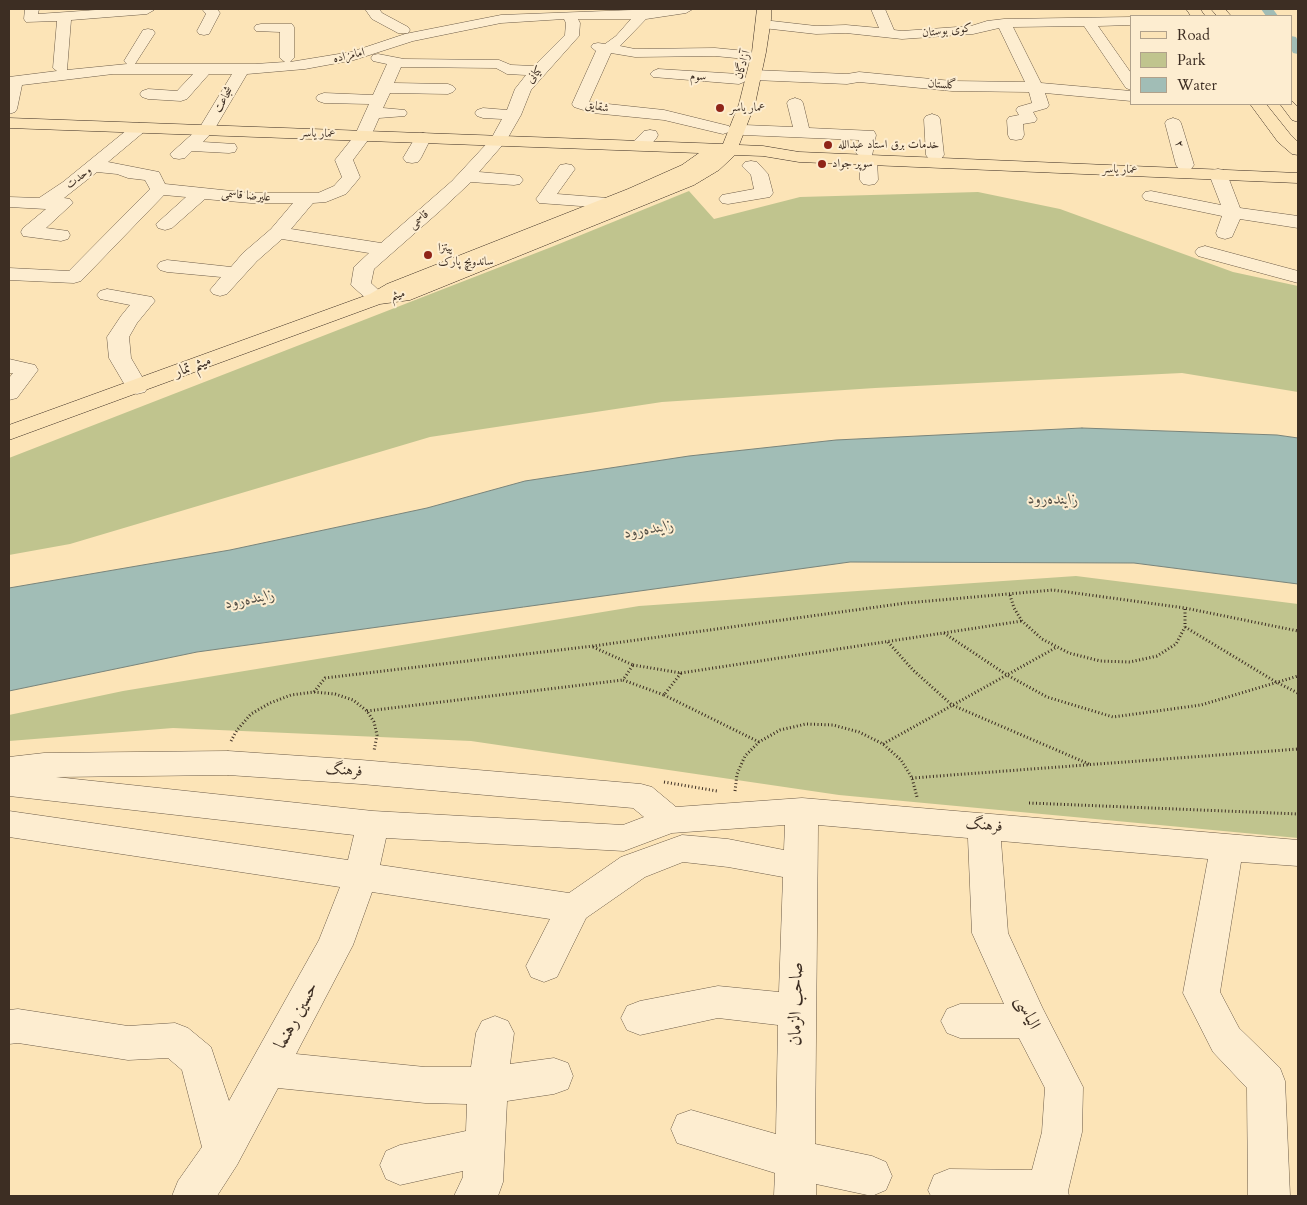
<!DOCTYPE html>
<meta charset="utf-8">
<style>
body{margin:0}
#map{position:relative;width:1307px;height:1205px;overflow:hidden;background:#fce4b7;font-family:Cardo,serif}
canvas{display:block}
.frame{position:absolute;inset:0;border:10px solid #3d2e23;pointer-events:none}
.legend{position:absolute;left:1130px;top:15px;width:162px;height:90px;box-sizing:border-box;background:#fdedd0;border:1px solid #b0a18b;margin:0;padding:6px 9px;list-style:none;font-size:15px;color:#3d2e23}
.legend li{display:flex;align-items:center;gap:10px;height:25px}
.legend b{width:25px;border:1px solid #b0a18b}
</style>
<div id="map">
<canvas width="1307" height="1205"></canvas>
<div class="frame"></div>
<ul class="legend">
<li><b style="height:6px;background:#fce4b7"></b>Road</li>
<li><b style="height:14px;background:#c0c48e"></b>Park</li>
<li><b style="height:14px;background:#a1bdb6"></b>Water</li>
</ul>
</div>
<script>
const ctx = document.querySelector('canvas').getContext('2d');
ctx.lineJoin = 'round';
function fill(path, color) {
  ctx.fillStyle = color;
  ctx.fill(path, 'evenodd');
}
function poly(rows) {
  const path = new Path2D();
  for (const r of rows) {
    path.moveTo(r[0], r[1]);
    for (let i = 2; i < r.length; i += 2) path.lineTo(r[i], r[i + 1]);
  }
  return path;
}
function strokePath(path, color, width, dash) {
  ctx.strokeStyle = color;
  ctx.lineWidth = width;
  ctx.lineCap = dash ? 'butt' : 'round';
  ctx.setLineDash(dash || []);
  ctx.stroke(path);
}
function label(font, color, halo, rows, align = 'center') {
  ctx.font = font + ' Cardo,Amiri,serif';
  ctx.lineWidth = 4;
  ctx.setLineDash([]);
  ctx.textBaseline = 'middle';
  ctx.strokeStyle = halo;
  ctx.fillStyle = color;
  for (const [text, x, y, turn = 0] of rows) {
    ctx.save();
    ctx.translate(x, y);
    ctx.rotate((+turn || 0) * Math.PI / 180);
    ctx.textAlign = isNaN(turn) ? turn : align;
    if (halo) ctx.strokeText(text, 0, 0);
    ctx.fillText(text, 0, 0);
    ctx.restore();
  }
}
fill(poly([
 [689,191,714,219,800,197,978,192,1060,209,1233,272,1298,286,1298,392,1182,373,875,388,662,402,430,437,70,544,9,555,9,458,554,246],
 [1076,576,1298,604,1298,838,839,795,471,741,173,728,9,741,9,715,123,691,639,606]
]), '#c0c48e');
const water = poly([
 [1082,428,1277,435,1298,438,1298,584,1134,563,850,562,197,652,9,691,9,588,230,550,427,508,525,481,689,456,836,440,1082,428]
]);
fill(water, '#a1bdb6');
strokePath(water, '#79847b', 1);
fill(poly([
 [1261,9,1273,9,1278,16,1266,16,1261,9],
 [1291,36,1296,37,1298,41,1298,54,1293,53,1291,49,1291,36]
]), '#a1bdb6');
const minor = poly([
 [25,9,39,9,38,14,110,9,154,10,147,14,71,20,67,70,127,64,124,61,143,30,148,29,153,30,155,33,135,64,255,64,285,62,280,58,280,32,256,31,254,28,256,25,261,24,292,24,294,27,294,58,290,62,351,52,405,34,501,15,658,9,693,9,686,13,646,19,620,46,635,49,715,48,746,51,751,52,753,55,751,58,746,59,715,56,635,57,611,53,589,102,664,110,729,126,731,129,729,132,723,134,664,120,593,113,574,107,572,104,596,51,591,47,593,44,598,43,605,44,616,36,631,19,578,19,580,23,579,36,531,90,521,115,506,141,479,172,514,175,520,176,523,180,520,184,514,185,471,182,440,211,374,269,371,283,387,298,384,302,377,304,370,302,351,285,354,267,369,253,282,239,257,261,227,294,220,296,213,294,210,290,221,277,167,272,160,270,157,266,160,262,167,260,231,267,243,253,271,229,293,203,251,203,205,199,172,228,165,230,158,228,156,224,186,197,164,195,81,281,74,283,9,280,9,268,69,271,150,189,145,180,128,178,117,174,97,172,64,198,70,199,73,203,46,228,68,231,70,235,68,239,61,241,23,236,21,232,23,228,46,209,9,207,9,197,39,198,63,182,133,125,139,123,145,125,147,128,145,131,108,162,159,172,165,184,251,193,318,193,334,186,342,177,335,160,355,135,369,104,324,103,318,101,316,98,318,95,324,93,373,95,387,64,373,61,371,58,373,55,378,54,404,59,499,60,511,65,534,66,565,35,566,23,564,19,501,23,413,41,354,60,305,69,247,74,214,130,203,142,235,144,237,148,235,152,229,153,192,151,185,158,179,159,173,158,170,154,200,127,232,74,209,74,187,99,181,101,148,99,142,97,140,94,142,91,148,89,177,91,193,74,113,74,22,85,17,109,15,112,9,114,9,77,57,71,53,68,57,21,26,22,24,19,25,9],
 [401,67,496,68,507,74,526,75,515,89,507,110,483,108,477,110,475,113,477,116,483,118,502,119,491,139,452,181,381,243,291,229,313,203,326,202,346,194,357,181,360,177,353,160,371,136,379,118,405,116,407,113,405,110,383,108,390,93,448,94,453,92,456,89,453,86,448,84,394,83,401,67],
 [202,9,217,9,220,13,209,34,204,35,199,34,197,31,206,14,202,9],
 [365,9,379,9,382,13,408,27,410,30,408,33,398,33,372,19,365,9],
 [871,9,885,9,894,30,902,31,971,26,987,21,1004,19,1131,17,1131,25,1098,26,1131,73,1131,90,1126,88,1084,26,1013,27,1041,83,1131,91,1131,101,1045,93,1049,105,1047,108,1033,112,1037,119,1035,122,1023,124,1024,135,1022,139,1016,140,1010,139,1008,135,1007,120,1009,117,1019,115,1016,110,1018,107,1032,103,1029,92,952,91,859,82,847,84,754,80,749,78,746,75,749,72,754,70,847,74,859,72,952,81,1025,82,999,28,973,34,902,39,846,33,816,34,763,28,756,24,763,20,816,26,846,25,879,28,871,9],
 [658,69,739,74,744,76,747,79,744,82,739,84,653,77,650,74,653,71,658,69],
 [795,98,801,100,803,103,809,128,874,131,876,135,872,156,877,160,878,180,875,184,869,185,863,184,860,180,859,160,861,157,856,153,859,140,744,135,738,134,736,130,738,126,744,125,793,127,787,103,789,100,795,98],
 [932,114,938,116,940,119,944,155,941,159,935,160,929,159,926,155,924,119,926,116,932,114],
 [1173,118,1179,120,1181,123,1194,165,1191,169,1185,170,1179,169,1176,165,1165,123,1167,120,1173,118],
 [650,130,656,131,658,135,656,139,645,150,633,150,631,146,633,142,644,131,650,130],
 [423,133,429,134,431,138,421,158,418,162,412,163,406,162,403,158,415,138,417,134,423,133],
 [751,161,757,162,768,174,773,193,770,197,728,204,722,203,719,199,722,195,754,189,751,175,742,166,745,162,751,161],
 [566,164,572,165,575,169,557,194,608,198,614,199,617,203,614,207,608,208,539,203,536,199,539,195,560,165,566,164],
 [1218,169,1224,170,1227,174,1240,208,1298,216,1298,228,1240,219,1232,237,1225,239,1218,237,1216,233,1222,216,1145,200,1142,196,1145,192,1151,191,1221,205,1209,174,1212,170,1218,169],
 [1205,246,1298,271,1298,283,1198,256,1195,252,1198,248,1205,246],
 [107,289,152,297,155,301,137,323,129,337,131,358,148,387,145,392,137,394,129,392,109,358,107,337,121,316,130,305,100,299,97,295,100,291,107,289],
 [9,359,35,365,38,370,17,398,9,400,9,378,13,373,9,373,9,359],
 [228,751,361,760,641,784,652,787,676,807,802,798,1298,840,1298,866,1241,862,1220,992,1239,1028,1280,1068,1285,1081,1290,1196,1248,1196,1247,1088,1213,1052,1183,993,1208,859,1001,841,1008,933,1043,1009,1083,1087,1082,1132,1068,1191,1069,1196,931,1196,928,1190,934,1175,949,1169,1032,1170,1042,1132,1045,1088,1019,1038,960,1038,947,1033,941,1021,947,1009,960,1004,1004,1004,972,933,968,838,818,825,815,1144,872,1156,886,1162,892,1176,886,1190,872,1196,816,1184,816,1196,774,1196,775,1173,677,1143,671,1129,677,1115,691,1110,776,1134,778,1025,718,1018,640,1035,627,1030,621,1018,627,1006,640,1001,718,986,779,992,783,877,728,867,683,862,645,877,586,918,557,977,544,982,531,977,526,966,550,919,372,892,353,945,296,1054,425,1067,471,1067,476,1033,482,1021,495,1016,508,1021,514,1033,510,1064,554,1058,568,1063,573,1076,568,1089,554,1094,507,1101,503,1182,498,1196,454,1196,463,1177,463,1171,400,1185,386,1179,380,1165,386,1151,400,1145,466,1131,467,1104,425,1103,278,1088,237,1165,217,1196,172,1196,178,1181,202,1147,182,1070,168,1058,128,1060,18,1043,9,1044,9,1010,18,1009,128,1026,175,1023,188,1028,211,1047,229,1101,319,940,340,887,9,837,9,811,348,860,354,835,9,796,9,757,44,753,228,751],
 [228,775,361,784,633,808,644,817,623,825,373,811,56,777,228,775],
 [785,825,784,850,728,839,682,835,621,857,569,893,380,865,386,838,624,851,672,833,785,825]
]);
const major = poly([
 [757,9,771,9,771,19,766,52,755,104,739,145,763,146,799,152,1298,173,1298,183,799,162,763,156,735,155,719,170,694,185,410,300,380,304,9,440,9,425,370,294,387,284,628,189,682,165,699,153,9,128,9,118,723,144,739,104,752,52,757,9],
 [1186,9,1200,9,1205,16,1191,16,1186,9],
 [1211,9,1225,9,1231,16,1217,16,1211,9],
 [1291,100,1298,107,1298,122,1292,120,1280,104,1291,104,1291,100],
 [1250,104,1266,104,1290,134,1298,142,1298,155,1292,154,1278,142,1250,104]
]);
strokePath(minor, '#6d5c48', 1);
strokePath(major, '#3d2e23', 1);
strokePath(poly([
 [1010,595,1014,608,1022,621,1042,639,1069,653,1100,661,1130,662,1157,656,1176,644,1185,627,1185,608],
 [1185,627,1276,682,1298,693],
 [944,633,1007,675,1047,697,1113,717,1201,705,1298,676],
 [888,642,913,670,952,705,1089,764],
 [593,647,633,665],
 [633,665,681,673,664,695,623,680,633,665],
 [681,673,1022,621],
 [314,692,325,678,593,646,906,603,1053,590,1185,608,1298,631],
 [664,695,759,742],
 [367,711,623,680],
 [231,741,237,730,251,714,270,703,291,695,314,692,335,694,353,700,367,711,374,722,377,735,374,751],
 [883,744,1057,647],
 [912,778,1298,749],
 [664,782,717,791],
 [735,791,737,774,745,756,759,742,780,730,806,724,833,725,859,732,883,744,901,760,912,778,917,797],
 [1029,803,1298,814]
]), '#3d2e23', 3, [1, 2.5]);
fill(minor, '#fdedd0');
fill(major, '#fce4b7');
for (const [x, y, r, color] of [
 [720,108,5,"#8f2418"],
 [828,145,5,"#8f2418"],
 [822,164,5,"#8f2418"],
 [428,255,5,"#8f2418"]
]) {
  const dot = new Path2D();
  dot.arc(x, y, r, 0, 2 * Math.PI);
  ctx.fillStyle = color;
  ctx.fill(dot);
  strokePath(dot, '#fdedd0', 2);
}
label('12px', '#3d2e23', '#fdedd0', [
 ["کوی بوستان",947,31,-6],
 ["امامزاده",349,56,-13],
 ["آزادگان",743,65,-73],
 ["کیانی",535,75,-49],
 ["سوم",698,77,3],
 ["گلستان",942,85,4],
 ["شجاعت",224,100,-60],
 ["شقایق",597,107,11],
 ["عمار یاسر",318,134,2],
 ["۲",1179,144,74],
 ["عمار یاسر",1120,170,2],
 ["وحدت",79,178,-38],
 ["علیرضا قاسمی",246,196,5],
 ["قاسمی",419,220,-39],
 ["میثم",398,295,-12]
]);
label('12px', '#3d2e23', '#fdedd0', [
 ["عمار یاسر",730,108],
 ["خدمات برق استاد عبدالله",838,145],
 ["سوپر جواد",832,164],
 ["پیتزا",438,248],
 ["ساندویچ پارک",438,262]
], 'left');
label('15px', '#3d2e23', '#fdedd0', [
 ["میثم تمار",193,367,-20],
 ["فرهنگ",344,771,4],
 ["فرهنگ",984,826,5]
]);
label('italic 16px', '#565248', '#fdedd0', [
 ["زاینده‌رود",1053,500,1],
 ["زاینده‌رود",649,530,-10],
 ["زاینده‌رود",250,600,-11]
]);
label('18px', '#3d2e23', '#fdedd0', [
 ["صاحب الزمان",797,1004,-89],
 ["الیاسی",1027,1013,65],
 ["حسین رهنما",297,1016,-62]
]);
</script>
